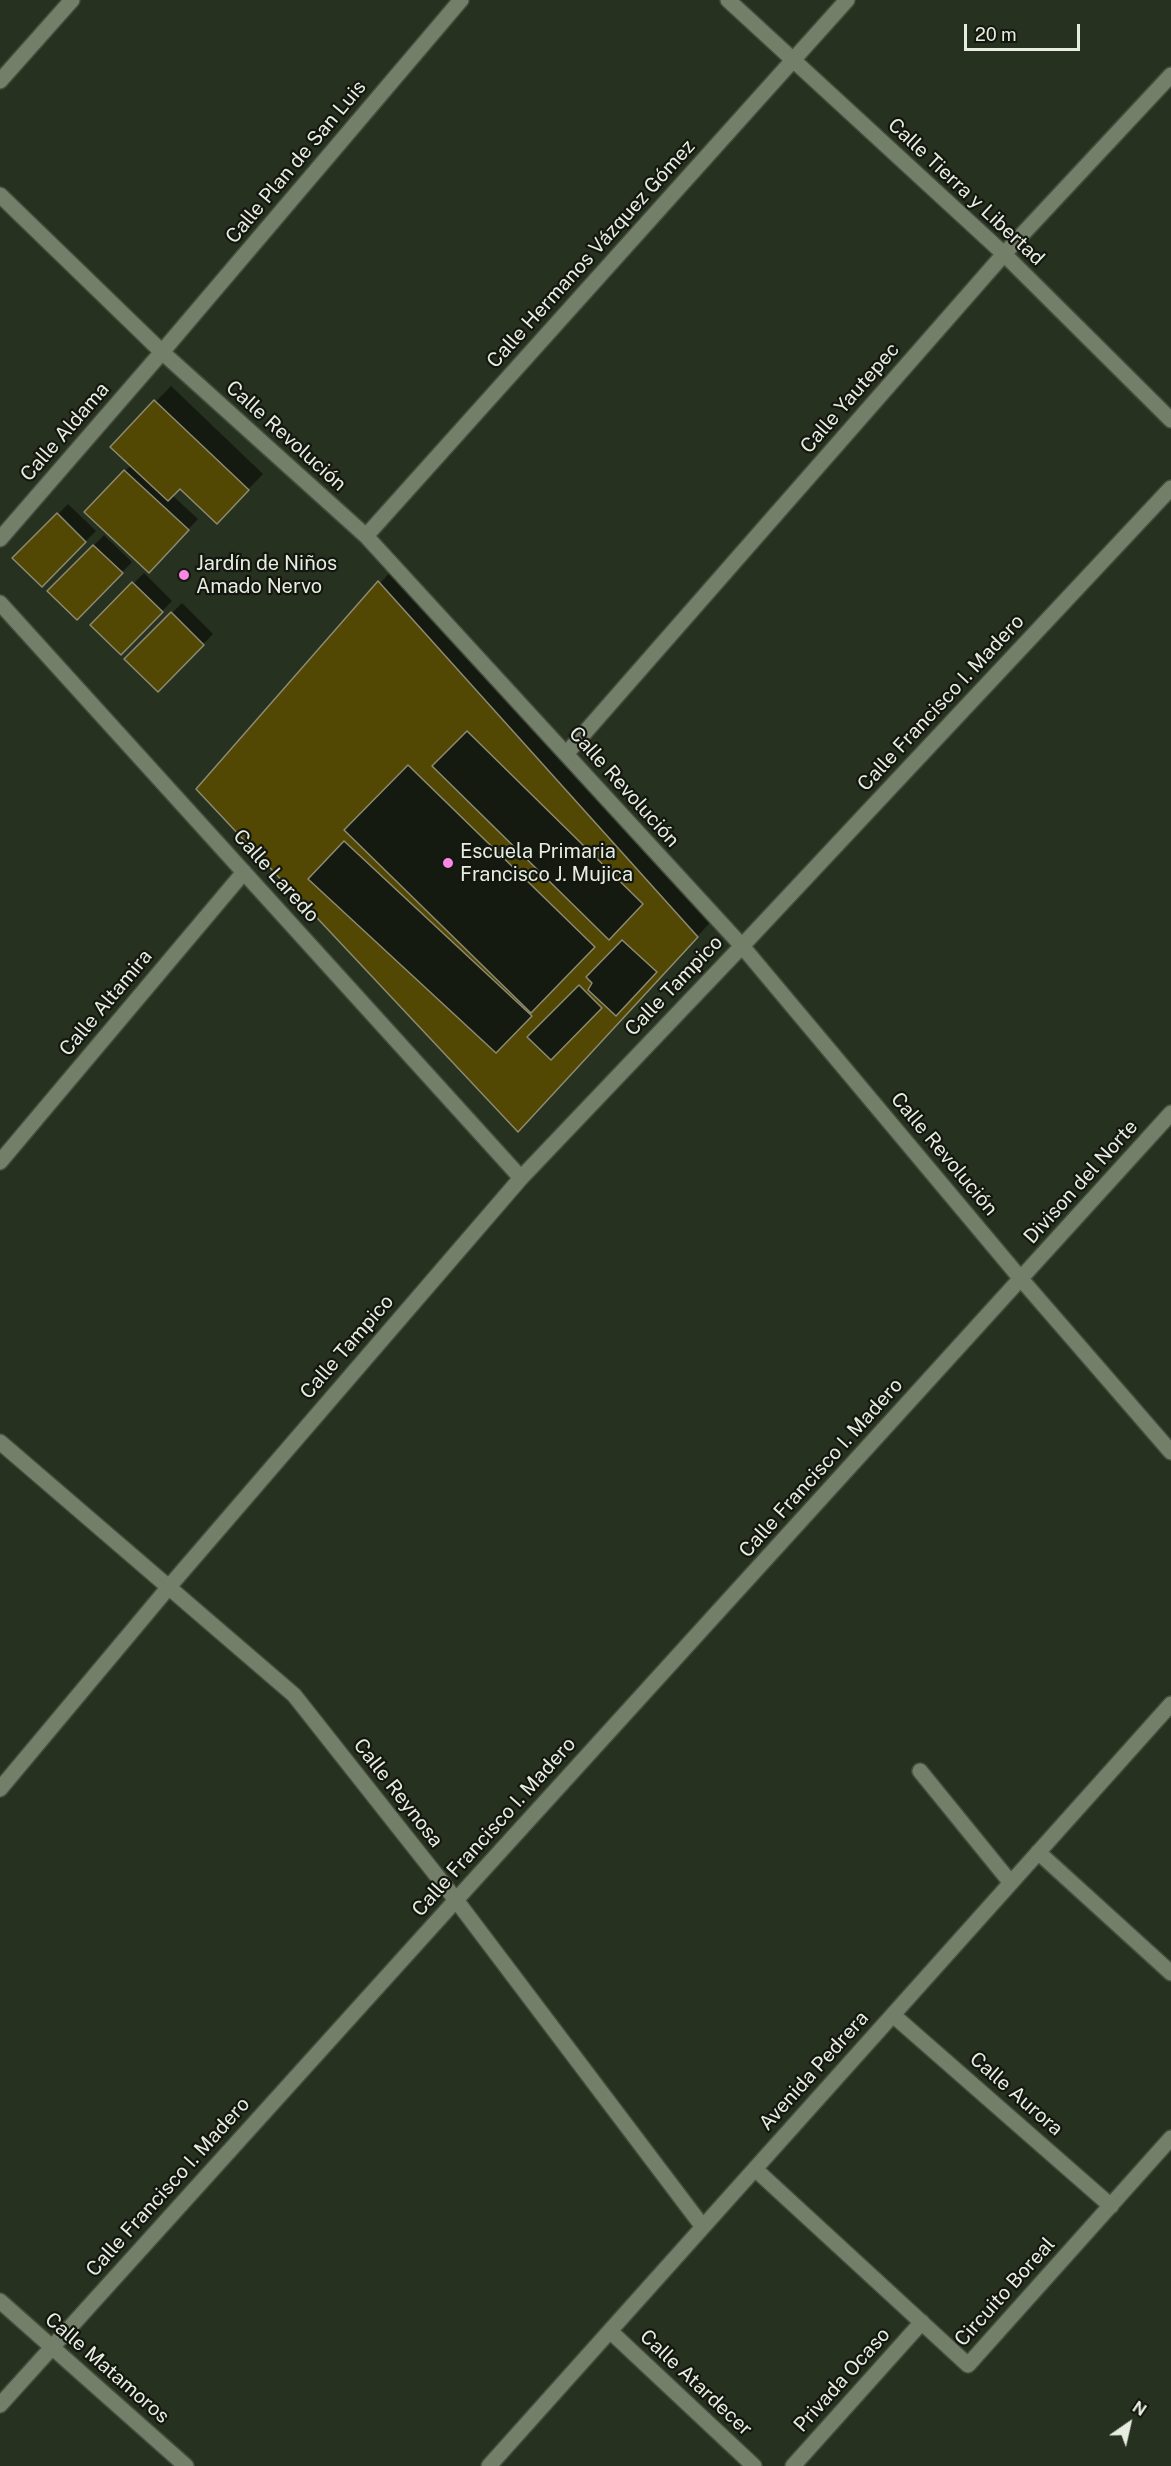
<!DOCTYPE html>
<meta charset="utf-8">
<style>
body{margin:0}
#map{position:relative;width:1171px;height:2466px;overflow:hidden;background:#27311f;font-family:"Public Sans",sans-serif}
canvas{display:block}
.north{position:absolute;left:1099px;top:2394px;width:60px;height:60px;-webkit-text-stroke:4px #13170f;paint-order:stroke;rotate:34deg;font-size:16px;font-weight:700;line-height:24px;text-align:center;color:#e7ede1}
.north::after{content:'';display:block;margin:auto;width:21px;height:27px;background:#e7ede1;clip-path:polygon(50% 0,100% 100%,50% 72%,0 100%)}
.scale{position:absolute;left:964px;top:24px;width:116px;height:27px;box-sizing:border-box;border:3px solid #e7ede1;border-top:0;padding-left:8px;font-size:18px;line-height:21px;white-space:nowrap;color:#e7ede1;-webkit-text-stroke:4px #13170f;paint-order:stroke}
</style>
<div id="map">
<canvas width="1171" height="2466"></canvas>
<div class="north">N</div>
<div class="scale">20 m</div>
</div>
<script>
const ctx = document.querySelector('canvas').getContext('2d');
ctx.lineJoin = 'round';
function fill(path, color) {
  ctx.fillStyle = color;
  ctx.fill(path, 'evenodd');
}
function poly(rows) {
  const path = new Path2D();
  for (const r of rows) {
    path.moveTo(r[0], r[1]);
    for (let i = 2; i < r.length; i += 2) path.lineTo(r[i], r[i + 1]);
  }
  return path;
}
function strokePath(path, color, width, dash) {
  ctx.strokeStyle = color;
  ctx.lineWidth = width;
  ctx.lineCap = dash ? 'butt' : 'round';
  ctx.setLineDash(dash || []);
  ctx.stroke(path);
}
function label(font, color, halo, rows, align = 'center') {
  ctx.font = font + ' "Public Sans",sans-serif';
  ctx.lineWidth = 4.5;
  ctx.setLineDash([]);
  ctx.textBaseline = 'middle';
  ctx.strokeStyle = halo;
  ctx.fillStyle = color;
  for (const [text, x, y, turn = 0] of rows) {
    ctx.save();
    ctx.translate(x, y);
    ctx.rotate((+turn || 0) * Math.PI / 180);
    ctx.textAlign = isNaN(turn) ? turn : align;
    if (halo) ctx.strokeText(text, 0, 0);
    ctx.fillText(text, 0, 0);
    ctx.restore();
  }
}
fill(poly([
 [171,386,263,474,232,506,180,487,172,495,198,519,159,560,86,512,131,465,112,447],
 [68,504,96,531,42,585,15,558],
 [104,535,132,562,77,618,49,591],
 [399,562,716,916,538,1110,198,789],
 [144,573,172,601,121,653,92,625],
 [182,603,213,634,158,690,126,659]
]), '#0007');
const building = poly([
 [154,400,249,490,217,524,180,489,168,501,110,447,154,400],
 [124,470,189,530,149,573,84,512,124,470],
 [57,513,86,542,42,587,12,558,57,513],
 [93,545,123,573,77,620,47,591,93,545],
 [378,581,698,937,518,1132,196,789,378,581],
 [132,582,163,612,121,655,90,625,132,582],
 [171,612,204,645,158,692,124,659,171,612],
 [467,731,643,904,609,940,432,766,467,731],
 [408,765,595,947,531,1013,344,830,408,765],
 [344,841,532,1016,496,1053,308,879,344,841],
 [622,940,657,972,616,1016,588,990,592,983,586,977,622,940],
 [579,985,602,1008,551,1060,527,1037,579,985]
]);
fill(building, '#524804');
strokePath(building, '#8d8a72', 1.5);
const minor = poly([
 [728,0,1004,254,1171,420],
 [0,81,72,0],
 [0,195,162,352,366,536,742,946,1021,1279,1171,1452],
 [366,536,847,0],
 [0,539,162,352,461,0],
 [0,603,521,1178],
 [566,754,1004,254,1171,75],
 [0,1162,244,872],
 [0,1442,294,1695,456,1900,703,2227],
 [920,1771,1011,1883],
 [0,1789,168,1588,521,1178,742,946,1171,488],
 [1038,1852,1171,1973],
 [893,2015,1111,2206],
 [755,2169,968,2365,1171,2138],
 [0,2301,186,2466],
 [610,2331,754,2466],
 [0,2405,456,1900,1171,1113],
 [489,2466,1171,1704],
 [793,2466,922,2322]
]);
strokePath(minor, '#444c3c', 18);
strokePath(minor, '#737f69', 15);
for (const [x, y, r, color] of [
 [184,575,6,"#fc86e4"],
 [448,863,6,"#fc86e4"]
]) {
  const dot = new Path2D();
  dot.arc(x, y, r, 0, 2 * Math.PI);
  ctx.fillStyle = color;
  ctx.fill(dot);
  strokePath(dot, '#13170f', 2);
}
label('20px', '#e7ede1', '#13170f', [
 ["Calle Plan de San Luis",296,162,-50],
 ["Calle Tierra y Libertad",966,192,43],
 ["Calle Hermanos Vázquez Gómez",591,254,-48],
 ["Calle Yautepec",850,398,-49],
 ["Calle Aldama",65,432,-49],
 ["Calle Revolución",286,436,42],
 ["Calle Francisco I. Madero",941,703,-47],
 ["Calle Revolución",624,787,48],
 ["Calle Laredo",276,876,48],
 ["Calle Tampico",674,986,-46],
 ["Calle Altamira",106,1003,-50],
 ["Calle Revolución",944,1154,50],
 ["Divison del Norte",1081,1182,-48],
 ["Calle Tampico",347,1347,-49],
 ["Calle Francisco I. Madero",821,1468,-48],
 ["Calle Reynosa",398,1793,52],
 ["Calle Francisco I. Madero",494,1827,-48],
 ["Avenida Pedrera",814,2071,-48],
 ["Calle Aurora",1016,2094,41],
 ["Calle Francisco I. Madero",168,2187,-48],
 ["Circuito Boreal",1005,2292,-48],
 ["Calle Matamoros",107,2368,41],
 ["Privada Ocaso",842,2380,-48],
 ["Calle Atardecer",696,2383,43]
]);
label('20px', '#e7ede1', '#13170f', [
 ["Jardín de Niños",196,564],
 ["Amado Nervo",196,587],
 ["Escuela Primaria",460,852],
 ["Francisco J. Mujica",460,875]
], 'left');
</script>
